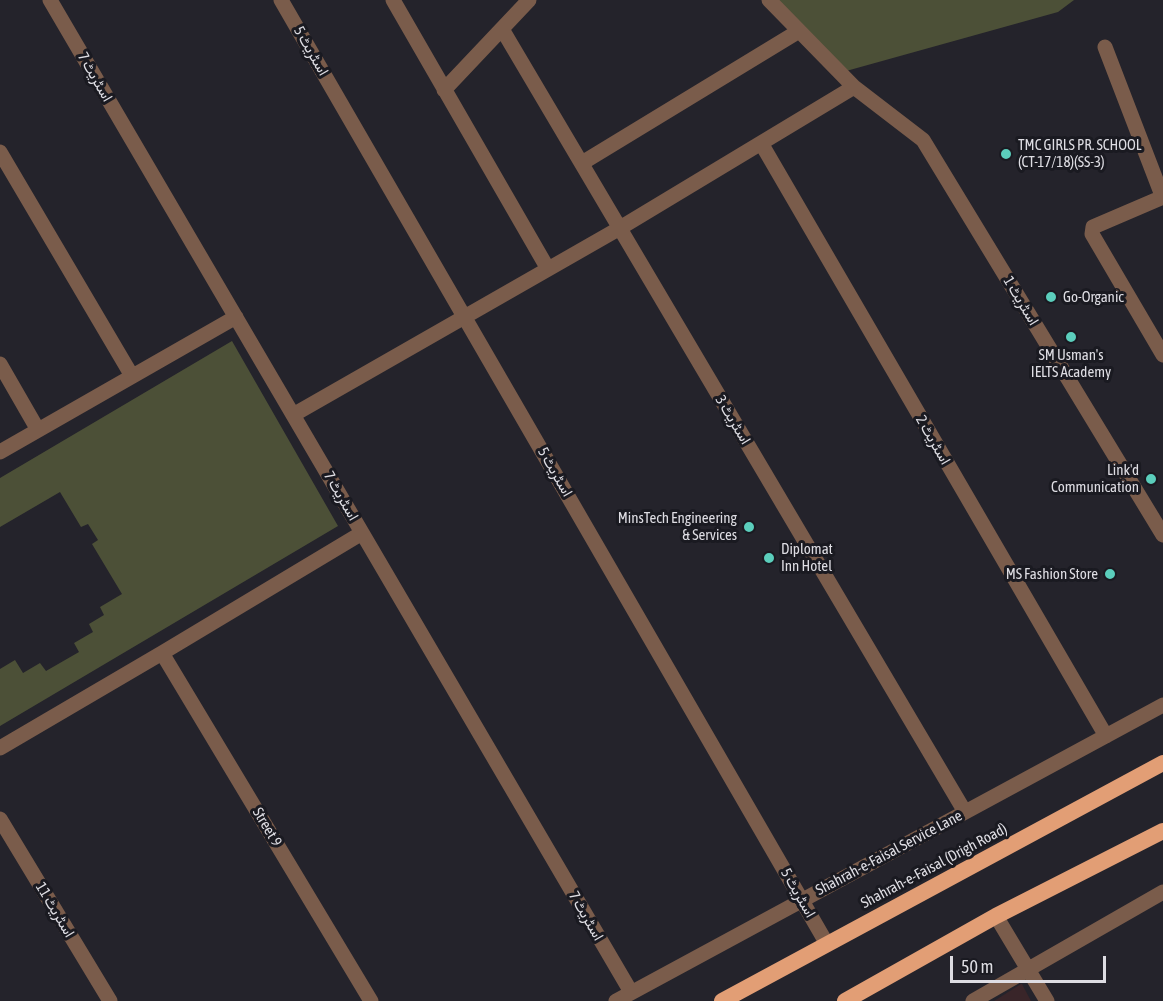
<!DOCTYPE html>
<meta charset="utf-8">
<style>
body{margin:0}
#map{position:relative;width:1163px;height:1001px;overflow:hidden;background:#24232b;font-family:"Asap Condensed",sans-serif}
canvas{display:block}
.scale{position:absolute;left:950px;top:956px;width:156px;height:27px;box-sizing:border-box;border:3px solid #dedde3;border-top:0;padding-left:8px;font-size:18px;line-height:21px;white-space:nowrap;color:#dedde3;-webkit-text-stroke:4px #1a1a21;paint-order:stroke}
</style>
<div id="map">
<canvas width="1163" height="1001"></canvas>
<div class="scale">50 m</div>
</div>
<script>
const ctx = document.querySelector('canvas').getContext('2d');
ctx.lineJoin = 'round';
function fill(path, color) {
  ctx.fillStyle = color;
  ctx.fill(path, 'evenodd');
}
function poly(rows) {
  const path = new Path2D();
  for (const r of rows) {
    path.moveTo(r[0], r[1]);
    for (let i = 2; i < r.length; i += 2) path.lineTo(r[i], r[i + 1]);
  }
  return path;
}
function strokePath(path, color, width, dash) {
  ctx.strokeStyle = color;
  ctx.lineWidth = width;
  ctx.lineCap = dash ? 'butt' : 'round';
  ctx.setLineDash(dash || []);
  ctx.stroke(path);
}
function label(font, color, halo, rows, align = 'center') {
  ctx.font = font + ' "Asap Condensed",Vazirmatn,sans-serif';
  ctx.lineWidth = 6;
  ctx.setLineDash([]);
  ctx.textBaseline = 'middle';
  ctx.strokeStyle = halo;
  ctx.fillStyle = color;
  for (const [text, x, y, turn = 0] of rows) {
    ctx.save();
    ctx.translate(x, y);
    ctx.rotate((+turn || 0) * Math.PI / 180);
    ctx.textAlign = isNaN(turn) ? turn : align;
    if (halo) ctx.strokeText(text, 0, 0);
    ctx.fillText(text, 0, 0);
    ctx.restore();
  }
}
fill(poly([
 [1022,984,1031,1001,994,1001,1021,984]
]), '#392529');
fill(poly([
 [768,0,1074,0,1058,12,839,73],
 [232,341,338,526,0,726,0,669,15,660,23,673,40,663,46,671,79,652,74,643,93,632,89,624,104,615,100,607,122,594,92,544,98,540,88,524,81,527,60,492,0,527,0,478]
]), '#4c5037');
strokePath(poly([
 [50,0,631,992],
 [281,0,827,944],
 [393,0,548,269],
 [769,0,854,87,923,140,1163,535],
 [502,29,965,812],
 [1105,47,1163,198],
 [444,90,529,0],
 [761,143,1106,736],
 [0,152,132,376],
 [582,163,799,31],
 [1163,197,1093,227,1092,234,1163,355],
 [0,364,38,430],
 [293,415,620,228,854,87],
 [0,452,236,317],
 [162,653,371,1001],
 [0,748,162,653,362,533],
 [0,819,110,1001],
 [996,916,1047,1001],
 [616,1001,1163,705],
 [973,1001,1163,892]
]), '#7a5c4b', 15);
strokePath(poly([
 [722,1001,1163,763],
 [845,1001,996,916,1163,831]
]), '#e29e75', 16);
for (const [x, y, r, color] of [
 [1006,154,6,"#5bcebc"],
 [1051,297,6,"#5bcebc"],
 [1071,337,6,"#5bcebc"],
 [1151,479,6,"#5bcebc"],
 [749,527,6,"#5bcebc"],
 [769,558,6,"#5bcebc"],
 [1110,574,6,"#5bcebc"]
]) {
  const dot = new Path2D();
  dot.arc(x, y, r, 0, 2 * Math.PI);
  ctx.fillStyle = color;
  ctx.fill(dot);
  strokePath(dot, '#1a1a21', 2);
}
label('15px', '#dedde3', '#1a1a21', [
 ["اسٹریٹ 5",311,51,60],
 ["اسٹریٹ 7",95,77,60],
 ["اسٹریٹ 1",1021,301,59],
 ["اسٹریٹ 3",733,420,59],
 ["اسٹریٹ 2",933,440,60],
 ["اسٹریٹ 5",555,472,60],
 ["اسٹریٹ 7",341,496,60],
 ["Street 9",267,827,59],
 ["Shahrah-e-Faisal Service Lane",889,853,-28],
 ["Shahrah-e-Faisal (Drigh Road)",934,866,-28],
 ["اسٹریٹ 5",798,893,60],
 ["اسٹریٹ 11",55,910,59],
 ["اسٹریٹ 7",586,916,60]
]);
label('15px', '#dedde3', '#1a1a21', [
 ["TMC GIRLS PR. SCHOOL",1018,145],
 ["(CT-17/18)(SS-3)",1018,162],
 ["Go-Organic",1063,297],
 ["SM Usman's",1071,355,"center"],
 ["IELTS Academy",1071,372,"center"],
 ["Link'd",1139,470,"right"],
 ["Communication",1139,487,"right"],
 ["MinsTech Engineering",737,518,"right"],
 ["& Services",737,535,"right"],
 ["Diplomat",781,549],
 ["Inn Hotel",781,566],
 ["MS Fashion Store",1098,574,"right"]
], 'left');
</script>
